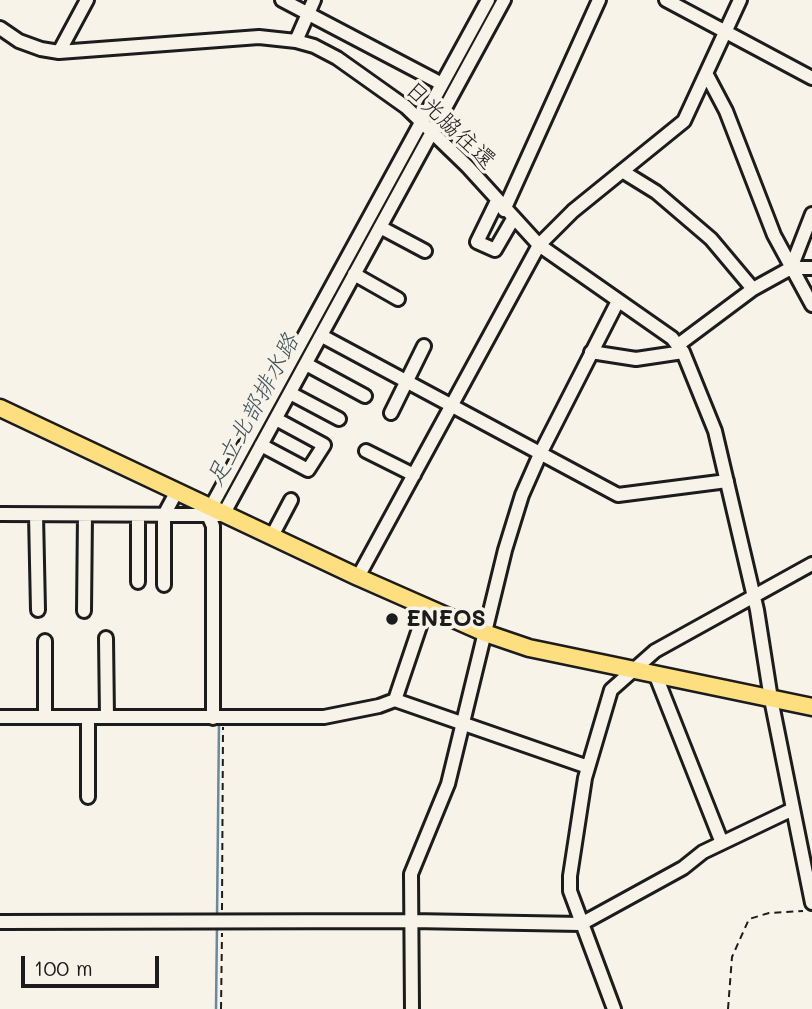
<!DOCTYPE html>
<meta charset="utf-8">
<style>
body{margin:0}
#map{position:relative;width:812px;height:1009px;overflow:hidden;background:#f7f3e8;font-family:Mali,sans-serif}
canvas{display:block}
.scale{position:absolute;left:21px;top:956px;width:138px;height:32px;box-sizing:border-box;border:4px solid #1c1c1c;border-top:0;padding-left:9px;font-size:21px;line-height:24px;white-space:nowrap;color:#1c1c1c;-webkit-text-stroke:5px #f7f3e8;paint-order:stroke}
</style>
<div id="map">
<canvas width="812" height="1009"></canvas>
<div class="scale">100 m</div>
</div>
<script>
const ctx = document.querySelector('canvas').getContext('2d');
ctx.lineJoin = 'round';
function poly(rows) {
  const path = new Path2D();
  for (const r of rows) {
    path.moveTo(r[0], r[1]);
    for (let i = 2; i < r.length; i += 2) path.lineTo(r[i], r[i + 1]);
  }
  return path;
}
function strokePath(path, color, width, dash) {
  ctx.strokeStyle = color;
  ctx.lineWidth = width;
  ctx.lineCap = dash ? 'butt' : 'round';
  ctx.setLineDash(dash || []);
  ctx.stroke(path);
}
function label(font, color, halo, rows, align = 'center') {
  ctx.font = font + ' Mali,"Klee One",sans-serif';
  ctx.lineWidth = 7;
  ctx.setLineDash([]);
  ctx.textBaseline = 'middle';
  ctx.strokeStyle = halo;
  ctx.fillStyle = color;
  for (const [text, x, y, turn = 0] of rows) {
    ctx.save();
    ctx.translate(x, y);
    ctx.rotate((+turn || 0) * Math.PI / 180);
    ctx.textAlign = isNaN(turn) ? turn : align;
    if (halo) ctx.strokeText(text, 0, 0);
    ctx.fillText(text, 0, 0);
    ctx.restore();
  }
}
strokePath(poly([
 [478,35,496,0],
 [313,336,354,262],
 [222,506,223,500,287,385],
 [217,918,219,722],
 [216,1009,217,925]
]), '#668aa1', 2.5);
const minor = poly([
 [282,0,442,84],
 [666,0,812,78],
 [0,28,19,41,41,49,59,52,259,37,296,41,314,46,337,58,406,107,467,166,539,245,672,338,683,352,715,431,757,610,771,699,812,903],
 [296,41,314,0],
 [59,52,87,0],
 [707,75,726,111,774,235,812,305],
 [622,171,656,192,711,239,753,289],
 [497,201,477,242,495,250,513,219],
 [504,210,599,0],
 [380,227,425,251],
 [791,268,812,214],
 [354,274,398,299],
 [322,336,618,495,727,481],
 [678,345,753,289,791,268,812,268],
 [591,352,636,359,683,352],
 [306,364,365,396],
 [290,393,339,419],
 [391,413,424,346],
 [261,445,308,470,324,445,276,419],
 [366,451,414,475],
 [211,507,488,0],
 [0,514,223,515,504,0],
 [36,515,38,610],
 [208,515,213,526,213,718],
 [272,536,291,500],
 [358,577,539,245,573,211,684,121,740,0],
 [138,582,138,515],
 [164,585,164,515,177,491],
 [84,611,85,515],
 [106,638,107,717],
 [656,676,722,843],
 [395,700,420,626,420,605],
 [0,717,324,717,379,706,395,700,588,767],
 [45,717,45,641],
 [88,717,88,797],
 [0,922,412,921,581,924,683,868,703,852,793,809],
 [412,1009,411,874,448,784,505,550,522,495,541,452,618,301],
 [614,1009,570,891,570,876,585,778,611,690,655,651,812,564]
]);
const major = poly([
 [0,408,358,577,485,633,529,648,812,707]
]);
strokePath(minor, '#1c1c1c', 18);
strokePath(major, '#1c1c1c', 21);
strokePath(poly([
 [222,910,223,727],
 [221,1009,222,933],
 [728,1009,732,957,749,919,769,913,803,911]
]), '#1c1c1c', 2, [7, 5]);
strokePath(minor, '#f7f3e8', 12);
strokePath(major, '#fedf80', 16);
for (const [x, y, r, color] of [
 [392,619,7,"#1c1c1c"]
]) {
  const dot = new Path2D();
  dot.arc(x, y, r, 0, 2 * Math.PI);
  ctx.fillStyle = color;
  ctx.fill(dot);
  strokePath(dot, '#f7f3e8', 2.5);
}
label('23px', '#1c1c1c', '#f7f3e8', [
 ["日光脇往還",450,125,44]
]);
label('bold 23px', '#1c1c1c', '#f7f3e8', [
 ["ENEOS",406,619]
], 'left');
label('italic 24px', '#41535e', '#f7f3e8', [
 ["足立北部排水路",253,410,-62]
]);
</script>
